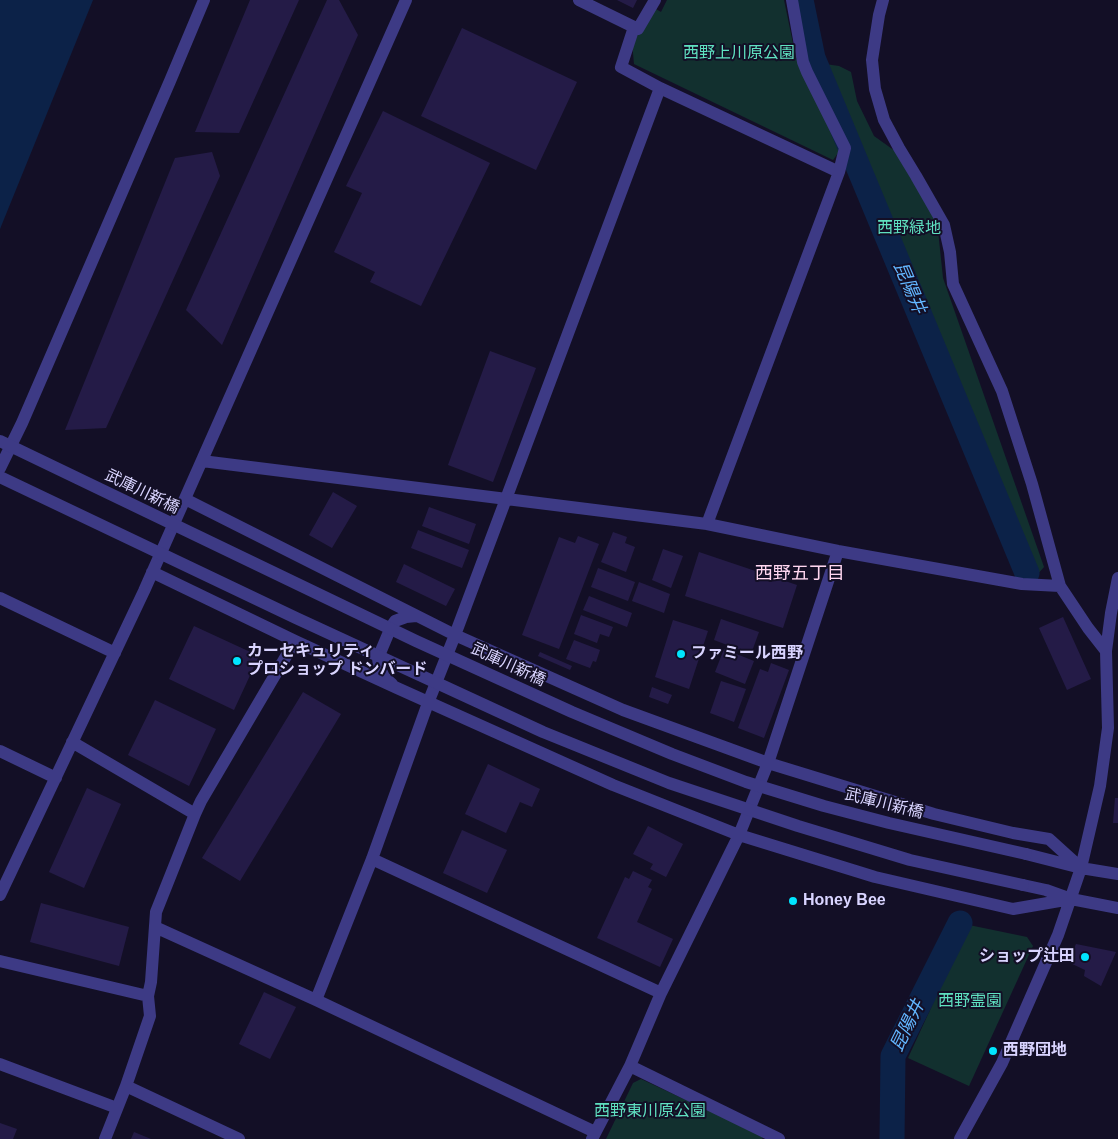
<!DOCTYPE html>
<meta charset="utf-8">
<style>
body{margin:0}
canvas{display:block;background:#130f26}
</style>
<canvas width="1118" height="1139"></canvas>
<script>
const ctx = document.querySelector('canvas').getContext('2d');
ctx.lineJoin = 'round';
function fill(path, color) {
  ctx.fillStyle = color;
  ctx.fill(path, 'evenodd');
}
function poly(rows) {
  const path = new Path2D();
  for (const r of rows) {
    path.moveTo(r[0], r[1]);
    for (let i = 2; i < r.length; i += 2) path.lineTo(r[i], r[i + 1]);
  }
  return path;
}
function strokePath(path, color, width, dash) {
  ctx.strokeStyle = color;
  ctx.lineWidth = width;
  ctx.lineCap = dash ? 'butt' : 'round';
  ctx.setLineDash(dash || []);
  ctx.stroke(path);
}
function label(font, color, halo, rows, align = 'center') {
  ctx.font = font + ' Arial,"Noto Sans JP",sans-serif';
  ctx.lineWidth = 4;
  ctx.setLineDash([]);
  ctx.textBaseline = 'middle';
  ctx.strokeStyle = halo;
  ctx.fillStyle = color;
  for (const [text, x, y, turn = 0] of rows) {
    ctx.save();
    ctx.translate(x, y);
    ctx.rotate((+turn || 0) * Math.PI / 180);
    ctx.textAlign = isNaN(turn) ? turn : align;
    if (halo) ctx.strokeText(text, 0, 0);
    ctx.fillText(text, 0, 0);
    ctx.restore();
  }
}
fill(poly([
 [667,0,784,0,796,58,841,149,833,160,634,64,632,42,654,8,661,12],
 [818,63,839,66,851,72,857,101,874,136,895,151,937,221,943,278,1044,567,1036,576,1021,573,976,472,855,166,816,71],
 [969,925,1027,937,1033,946,969,1086,908,1058],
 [641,1079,763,1136,762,1139,606,1139,633,1083]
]), '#12302f');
fill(poly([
 [0,0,93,0,0,229]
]), '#0c2248');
strokePath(poly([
 [801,0,813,58,1027,573],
 [892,1139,893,1056,960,923]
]), '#0c2248', 25);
fill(poly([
 [250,0,299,0,239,133,195,132],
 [327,0,339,0,358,35,222,345,186,310],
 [617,0,637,0,633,8],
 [462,28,577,82,536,170,421,116],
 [383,111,490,163,421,306,370,282,375,272,334,252,362,193,346,186],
 [212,152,220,176,106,428,65,430,175,158],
 [490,351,536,368,493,482,448,465],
 [333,492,357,506,332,548,309,535],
 [429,507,476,524,469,544,422,526],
 [418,530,469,550,462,568,411,548],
 [613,532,627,537,625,543,635,547,626,572,601,562],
 [578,536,599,544,559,649,522,635,559,537,575,543],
 [663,549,683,556,671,588,652,580],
 [699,552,797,585,783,628,685,596],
 [404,564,455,589,446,606,396,582],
 [598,568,635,582,628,601,591,587],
 [639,582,670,594,664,613,632,601],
 [589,596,632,613,627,627,583,610],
 [581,615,613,627,609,637,600,634,597,643,574,634],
 [1063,617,1091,679,1067,690,1039,628],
 [721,619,759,632,751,654,714,640],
 [673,620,708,631,689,689,655,677],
 [194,626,259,656,234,710,169,679],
 [574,640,600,650,596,662,593,661,590,668,566,659],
 [724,649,754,661,745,684,715,672],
 [540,652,572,666,570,670,538,656],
 [771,663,789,670,764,738,738,728,760,669,768,672],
 [721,681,746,689,734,722,710,713],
 [652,687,672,695,668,704,649,697],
 [303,692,341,714,240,881,202,858],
 [155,700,216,729,189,786,128,755],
 [488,764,540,789,532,807,520,802,506,833,465,814],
 [87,788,121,804,84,888,49,872],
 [1115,798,1118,798,1118,823,1113,823],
 [648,826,683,844,666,877,650,869,653,864,633,854],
 [462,830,507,850,487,893,443,873],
 [633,871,652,880,648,887,652,889,637,922,673,939,660,967,597,938,625,877,629,879],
 [41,903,129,927,119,966,30,942],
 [1076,944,1116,952,1101,986,1084,976,1085,970,1068,962],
 [264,992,296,1007,270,1059,239,1044],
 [0,1123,17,1129,13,1139,0,1139],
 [134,1132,151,1139,131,1139]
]), '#241b47');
strokePath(poly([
 [579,0,638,29,655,0],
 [883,0,879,15,872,60,875,89,884,120,899,148,916,176,944,225,950,252,953,284,1002,391,1032,484,1060,586,1088,628,1106,651,1108,728,1100,786,1081,868,1058,935,1002,1063,960,1139],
 [634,27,621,67,660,88],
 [202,461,707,524,838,551,1022,584,1060,586],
 [0,468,22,423,170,81,204,0],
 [185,499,455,635,623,710,768,763,934,814,1013,833,1049,839,1081,868],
 [707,524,839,172,845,148,807,72,803,62,792,0],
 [152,572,295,641,397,688,613,785,739,835,875,877,1013,909,1071,899],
 [0,598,115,653],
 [1106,651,1111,613,1118,578],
 [392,684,384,677,379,666,378,658,391,627,395,621,406,617,416,616],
 [72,742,195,814],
 [0,751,56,778],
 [1026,854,1081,868,1118,874],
 [372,859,661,993],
 [1023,885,1046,890,1071,899,1118,908],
 [0,895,144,591,406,0],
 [155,927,316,1000,595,1132],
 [0,961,148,996],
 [316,1000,372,859,428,703,455,635,660,88,839,172],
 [0,1064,117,1108],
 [630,1066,779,1139],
 [105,1139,126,1086],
 [239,1139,126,1086,150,1016,148,996,151,982,156,912,195,814,201,801,295,641],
 [592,1139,630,1066,661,993,739,835,768,763,838,551]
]), '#3d3a85', 12);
strokePath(poly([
 [0,441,416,641,572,712,672,754,746,782,824,806,889,823,1026,854],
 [0,477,296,618,543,732,669,783,798,826,910,860,1023,885]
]), '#3d3a85', 12);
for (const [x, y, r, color] of [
 [681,654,5,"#00e5ff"],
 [237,661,5,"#00e5ff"],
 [793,901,5,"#00e5ff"],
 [1085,957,5,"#00e5ff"],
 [993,1051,5,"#00e5ff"]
]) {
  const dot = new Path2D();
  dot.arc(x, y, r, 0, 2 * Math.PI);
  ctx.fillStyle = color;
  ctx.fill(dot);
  strokePath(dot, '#130f26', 2);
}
label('16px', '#5fe0c0', '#130f26', [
 ["西野上川原公園",739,54],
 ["西野緑地",909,229],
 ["西野霊園",970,1002],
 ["西野東川原公園",650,1112]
]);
label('16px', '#d9d4ff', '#130f26', [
 ["武庫川新橋",142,492,26],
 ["武庫川新橋",508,665,25],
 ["武庫川新橋",884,804,14]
]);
label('bold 16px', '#d9d4ff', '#130f26', [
 ["カーセキュリティ",247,652],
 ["プロショップ ドンバード",247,670],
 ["ファミール西野",691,654],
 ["Honey Bee",803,901],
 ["ショップ辻田",1075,957,"right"],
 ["西野団地",1003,1051]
], 'left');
label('italic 18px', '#62b6ff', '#130f26', [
 ["昆陽井",909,288,67],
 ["昆陽井",908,1026,-64]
]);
label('18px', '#ffd6f0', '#130f26', [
 ["西野五丁目",800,574]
]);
</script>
